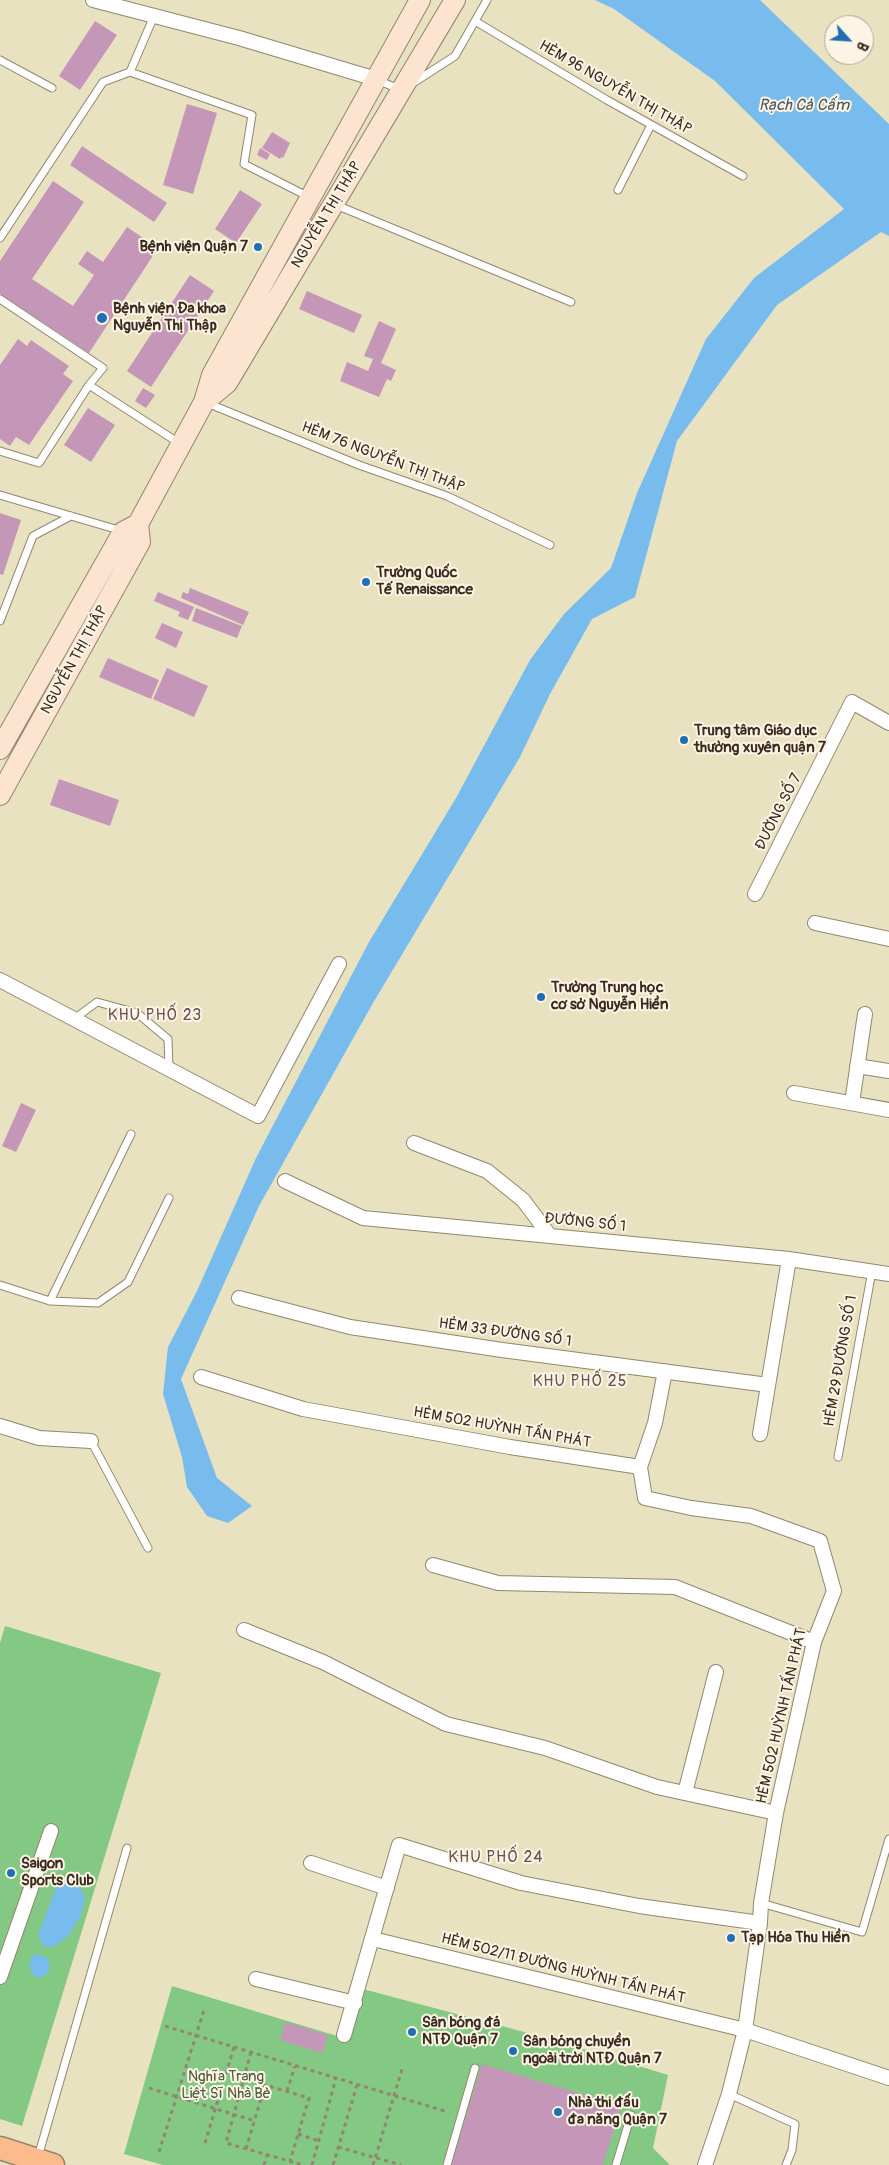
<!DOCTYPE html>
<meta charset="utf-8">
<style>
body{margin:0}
#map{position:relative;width:889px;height:2165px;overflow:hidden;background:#e9e2c0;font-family:Pangolin,sans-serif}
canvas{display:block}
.north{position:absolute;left:824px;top:15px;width:50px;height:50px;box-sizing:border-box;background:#fcf5e5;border:1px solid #afa495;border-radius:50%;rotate:116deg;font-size:14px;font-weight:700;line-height:20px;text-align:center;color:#3b2a1e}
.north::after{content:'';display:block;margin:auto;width:18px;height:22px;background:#1f6fb2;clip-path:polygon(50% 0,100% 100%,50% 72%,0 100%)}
</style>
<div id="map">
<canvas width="889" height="2165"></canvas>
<div class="north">B</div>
</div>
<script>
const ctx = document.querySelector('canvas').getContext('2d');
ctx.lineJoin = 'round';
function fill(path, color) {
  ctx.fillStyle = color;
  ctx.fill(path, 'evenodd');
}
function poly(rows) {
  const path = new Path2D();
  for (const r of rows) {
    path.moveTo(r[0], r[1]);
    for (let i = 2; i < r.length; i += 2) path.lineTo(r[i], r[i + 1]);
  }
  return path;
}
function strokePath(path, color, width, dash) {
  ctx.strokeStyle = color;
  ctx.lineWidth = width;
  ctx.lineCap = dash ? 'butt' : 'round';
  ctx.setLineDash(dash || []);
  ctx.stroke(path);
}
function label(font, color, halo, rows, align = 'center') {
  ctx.font = font + ' Pangolin,sans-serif';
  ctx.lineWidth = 4;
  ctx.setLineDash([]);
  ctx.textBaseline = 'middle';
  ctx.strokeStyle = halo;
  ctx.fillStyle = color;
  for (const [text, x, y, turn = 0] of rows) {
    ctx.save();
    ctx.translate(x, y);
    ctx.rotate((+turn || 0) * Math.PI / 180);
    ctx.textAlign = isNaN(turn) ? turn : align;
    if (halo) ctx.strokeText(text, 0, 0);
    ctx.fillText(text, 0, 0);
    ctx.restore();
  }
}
fill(poly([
 [5,1626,161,1673,22,2126,0,2119,0,1643],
 [172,1986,347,2039,363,1989,554,2040,668,2075,653,2148,670,2165,163,2165,124,2154]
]), '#83c983');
fill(poly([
 [595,0,760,0,889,124,889,236,881,232,777,305,677,441,635,597,592,619,550,694,520,757,373,1003,259,1206,181,1379,217,1478,252,1506,228,1523,207,1516,187,1487,182,1457,163,1394,168,1347,197,1291,256,1158,369,942,456,798,530,660,564,614,611,568,637,493,706,339,754,278,844,209,715,81,614,9],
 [59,1880,70,1882,78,1886,85,1895,81,1916,68,1936,53,1947,43,1946,38,1935],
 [34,1954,41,1955,49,1960,49,1971,41,1978,33,1975,29,1964]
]), '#78bcee');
fill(poly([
 [95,21,117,35,80,90,59,76],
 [187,104,217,113,193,194,163,185],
 [272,132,290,143,283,158,281,157,280,159,262,148],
 [82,146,167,203,154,222,70,165],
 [260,148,270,154,267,160,257,155],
 [53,181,84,202,32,279,73,306,94,275,78,264,87,251,103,262,127,227,158,248,89,353,0,294,0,261],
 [240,190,262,204,236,243,215,229],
 [190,275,214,291,151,387,127,371],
 [307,291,362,315,354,333,299,309],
 [379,321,396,329,381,363,396,370,391,381,387,379,379,397,340,381,347,362,368,371,373,359,364,356],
 [18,339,27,346,31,340,69,366,63,374,73,381,29,445,16,437,10,446,0,439,0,365],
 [143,388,155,395,146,408,135,401],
 [88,408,115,425,91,462,64,445],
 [0,513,21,520,3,575,0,574],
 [190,588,249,612,243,625,181,598,183,592,188,594],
 [158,592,194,607,188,620,178,616,180,612,154,601],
 [196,608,242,626,237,638,192,621],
 [162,623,183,632,176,648,155,638],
 [108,658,159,680,151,699,99,677],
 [167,668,208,686,194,717,153,699],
 [59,779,119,800,110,826,50,805],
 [21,1103,36,1110,16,1152,2,1146],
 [285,2022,328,2035,322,2053,280,2040],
 [482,2064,621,2106,603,2165,451,2165]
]), '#c497b9');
const service = poly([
 [475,21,607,100,743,176],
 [0,60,52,88],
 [130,72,154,16],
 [377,80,399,89],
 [413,83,455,56,487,0],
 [618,190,651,125],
 [336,205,571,302],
 [0,238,103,82,130,72,252,115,244,164,309,197],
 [0,299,103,368,89,385,39,463,0,451],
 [89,385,179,443],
 [207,403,359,465,447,496,550,545],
 [0,495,122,531],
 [0,621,33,536,71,516],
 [74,1019,97,1002,137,1013,168,1039,169,1069],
 [0,1285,50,1301,131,1134],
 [50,1301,98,1303,128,1282,169,1198],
 [91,1441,148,1548],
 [838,1457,872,1271],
 [761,1903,862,1932,889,1839],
 [729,2094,795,2124,792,2150,786,2165],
 [38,2157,127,1848],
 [447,2165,475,2068],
 [616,2165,631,2115]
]);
const minor = poly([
 [93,0,239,38,376,79],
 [755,894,852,702,889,723],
 [815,923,889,939],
 [0,980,258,1116,339,964],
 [857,1066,889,1071],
 [794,1093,889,1110],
 [852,1103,865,1014],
 [414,1143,487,1171,523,1200,550,1236],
 [285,1181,363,1218,789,1259,889,1274],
 [239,1298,350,1327,502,1350,768,1385],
 [201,1377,303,1409,510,1447,640,1467,645,1498,691,1508,751,1516,820,1541,834,1591,814,1642,776,1813,761,1903,760,1923,745,2030,729,2094,705,2165],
 [0,1426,39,1438,91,1441],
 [760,1434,789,1259],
 [640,1467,655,1423,665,1371],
 [433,1565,498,1583,675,1587,814,1642],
 [244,1630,323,1662,446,1724,545,1748,657,1787,776,1813],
 [685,1793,716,1672],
 [311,1863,387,1888],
 [373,1939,745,2030,889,2078],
 [0,1977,51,1831],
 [256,1979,355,2003],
 [344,2035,399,1845,521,1883,639,1906,760,1923]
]);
const secondary = poly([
 [204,402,227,383,455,0],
 [0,749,123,532,138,524,204,402,212,375,420,0],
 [0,795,140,542,138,524]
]);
const primary = poly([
 [0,2148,53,2165]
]);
strokePath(service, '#92866f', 9);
strokePath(minor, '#92866f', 16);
strokePath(secondary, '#92866f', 22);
strokePath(primary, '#92866f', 25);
strokePath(poly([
 [165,2026,448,2112],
 [251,2052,226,2143,303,2165],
 [149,2088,255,2121],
 [287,2091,295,2066],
 [298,2134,319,2141],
 [205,2143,234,2047],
 [338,2147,401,2165],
 [246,2149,265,2085,309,2098,290,2161],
 [159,2152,205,2007],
 [264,2165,267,2155],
 [312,2165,336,2078],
 [333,2165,357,2085],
 [373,2165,403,2066]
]), '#92866f', 3, [4, 4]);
strokePath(service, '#fff', 7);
strokePath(minor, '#fff', 14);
strokePath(secondary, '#fde4d1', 20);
strokePath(primary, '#fbbb8d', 22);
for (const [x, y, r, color] of [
 [258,247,5,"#1f6fb2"],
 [102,318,6,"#1f6fb2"],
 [366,582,5,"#1f6fb2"],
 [684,740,5,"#1f6fb2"],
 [541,997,5,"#1f6fb2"],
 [11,1873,5,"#1f6fb2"],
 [731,1938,5,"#1f6fb2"],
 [412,2032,5,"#1f6fb2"],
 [513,2051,5,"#1f6fb2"],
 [558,2112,5,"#1f6fb2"]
]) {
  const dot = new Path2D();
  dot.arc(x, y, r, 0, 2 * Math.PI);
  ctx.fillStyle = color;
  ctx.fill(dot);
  strokePath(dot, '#fcf5e5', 2);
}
label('15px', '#3b2a1e', '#fcf5e5', [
 ["HẺM 96 NGUYỄN THỊ THẬP",615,88,30],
 ["NGUYỄN THỊ THẬP",327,215,-59],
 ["HẺM 76 NGUYỄN THỊ THẬP",383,458,21],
 ["NGUYỄN THỊ THẬP",75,660,-61],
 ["ĐƯỜNG SỐ 7",779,812,-63],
 ["ĐƯỜNG SỐ 1",585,1223,6],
 ["HẺM 33 ĐƯỜNG SỐ 1",505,1333,8],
 ["HẺM 29 ĐƯỜNG SỐ 1",841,1361,-80],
 ["HẺM 502 HUỲNH TẤN PHÁT",502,1428,10],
 ["HẺM 502 HUỲNH TẤN PHÁT",782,1716,-77],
 ["HẺM 502/11 ĐƯỜNG HUỲNH TẤN PHÁT",563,1969,14]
]);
label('bold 15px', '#3b2a1e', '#fcf5e5', [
 ["Bệnh viện Quận 7",248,247,"right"],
 ["Bệnh viện Đa khoa",113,309],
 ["Nguyễn Thị Thập",113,326],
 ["Trường Quốc",376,573],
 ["Tế Renaissance",376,590],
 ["Trung tâm Giáo dục",694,731],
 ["thường xuyên quận 7",694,748],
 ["Trường Trung học",551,988],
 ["cơ sở Nguyễn Hiền",551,1005],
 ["Saigon",21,1864],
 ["Sports Club",21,1881],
 ["Tạp Hóa Thu Hiền",741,1938],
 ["Sân bóng đá",422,2023],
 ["NTĐ Quận 7",422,2040],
 ["Sân bóng chuyền",523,2042],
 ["ngoài trời NTĐ Quận 7",523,2059],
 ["Nhà thi đấu",568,2103],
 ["đa năng Quận 7",568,2120]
], 'left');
label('15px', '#515a3c', '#fcf5e5', [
 ["Nghĩa Trang",226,2077],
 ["Liệt Sĩ Nhà Bè",226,2094]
]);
label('italic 16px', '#4d565c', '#fcf5e5', [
 ["Rạch Cả Cấm",804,106]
]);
ctx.letterSpacing = '1px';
label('16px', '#6b5054', '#fcf5e5', [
 ["KHU PHỐ 23",155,1016],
 ["KHU PHỐ 25",580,1382],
 ["KHU PHỐ 24",496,1858]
]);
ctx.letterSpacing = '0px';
</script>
